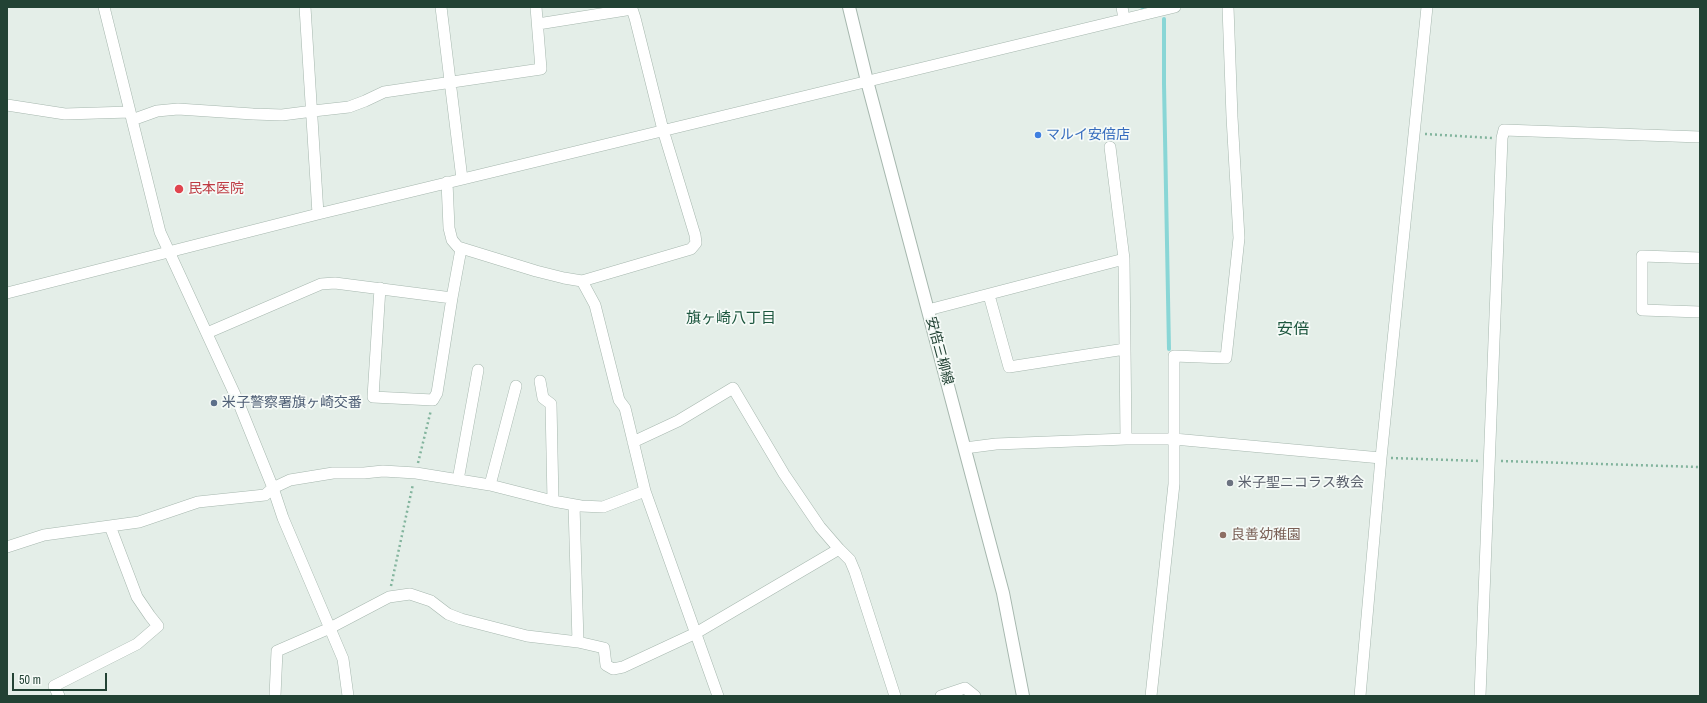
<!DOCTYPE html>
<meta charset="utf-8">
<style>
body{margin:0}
#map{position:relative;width:1707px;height:703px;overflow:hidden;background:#e4eee8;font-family:"Archivo Narrow",sans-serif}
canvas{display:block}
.frame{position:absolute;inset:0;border:8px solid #224234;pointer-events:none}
.scale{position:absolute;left:12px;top:673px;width:95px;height:18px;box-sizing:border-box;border:2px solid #224234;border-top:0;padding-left:5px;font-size:12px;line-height:14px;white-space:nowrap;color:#224234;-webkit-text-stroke:3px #f5faf7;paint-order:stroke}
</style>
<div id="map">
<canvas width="1707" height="703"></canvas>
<div class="frame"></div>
<div class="scale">50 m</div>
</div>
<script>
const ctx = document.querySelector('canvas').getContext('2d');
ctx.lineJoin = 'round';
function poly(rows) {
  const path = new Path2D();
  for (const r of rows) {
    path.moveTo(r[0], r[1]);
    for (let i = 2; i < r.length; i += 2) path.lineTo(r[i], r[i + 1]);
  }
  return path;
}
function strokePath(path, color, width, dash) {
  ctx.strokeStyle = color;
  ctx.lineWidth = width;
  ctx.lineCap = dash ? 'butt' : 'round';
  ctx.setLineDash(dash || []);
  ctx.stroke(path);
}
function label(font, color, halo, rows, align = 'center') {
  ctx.font = font + ' "Archivo Narrow","Noto Sans JP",sans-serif';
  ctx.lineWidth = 3.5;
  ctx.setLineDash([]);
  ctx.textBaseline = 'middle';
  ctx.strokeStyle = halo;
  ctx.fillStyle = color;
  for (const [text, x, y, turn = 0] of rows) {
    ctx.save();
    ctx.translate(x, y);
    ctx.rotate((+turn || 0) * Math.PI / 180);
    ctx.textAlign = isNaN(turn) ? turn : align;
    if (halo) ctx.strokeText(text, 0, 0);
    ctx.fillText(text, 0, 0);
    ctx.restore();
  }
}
strokePath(poly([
 [1142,7,1143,7],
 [1164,19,1164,84,1169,349]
]), '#89d6d6', 4);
const minor = poly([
 [104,7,160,232,237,399,273,488,283,518,343,659,348,696],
 [305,7,318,214],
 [441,7,462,179],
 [1122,7,1124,19],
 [538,24,632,9,631,7],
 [7,105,65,114,130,112],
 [132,120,157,111,178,109,253,114,282,115,313,111,349,107,365,101,384,92,541,69,536,7],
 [1110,147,1124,259,1126,439,1174,439,1381,458],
 [1700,258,1642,256,1642,310,1700,312],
 [582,281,691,249,696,243,695,235,663,130,635,18,632,9],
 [380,288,373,397,433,400,437,393,452,298],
 [7,293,318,214,1175,7],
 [989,295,1009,367,1125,349],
 [928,310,1124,259],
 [207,333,321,284,335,283,452,298,461,249],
 [540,381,543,398,551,404,553,501],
 [633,442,678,421,733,388,784,474,820,527,839,549],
 [965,448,996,444,1126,439],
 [458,480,478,370],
 [490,485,516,386],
 [645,491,718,696],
 [574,505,578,642],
 [7,547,44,535,139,522,198,502,265,495,273,488,290,480,333,473,364,473,383,471,416,473,490,485,553,501,581,506,603,507,645,491,625,408,619,400,595,305,582,281,564,278,536,271,458,247,452,240,449,228,447,182],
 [59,696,54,686,137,644,158,626,150,616,137,597,110,526],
 [275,696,277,651,330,628,389,597,410,594,431,601,448,614,461,619,527,636,578,642,604,648,606,665,613,669,623,667,696,633,839,549,850,560,855,572,895,696],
 [941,696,965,688,975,696],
 [1151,696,1174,484,1174,356,1226,358,1239,238,1232,117,1228,7],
 [1360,696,1381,458,1427,7],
 [1480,696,1502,138,1504,130,1700,137]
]);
const tertiary = poly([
 [849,7,867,81,1003,593,1023,696]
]);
strokePath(minor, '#a6b7ae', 12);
strokePath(tertiary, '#a6b7ae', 14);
strokePath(poly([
 [1425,134,1492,138],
 [1391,458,1480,461],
 [1501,461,1700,467],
 [418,463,431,410],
 [391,586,413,484]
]), '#82b49d', 2.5, [2, 3]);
strokePath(minor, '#fff', 11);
strokePath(tertiary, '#fff', 12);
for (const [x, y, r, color] of [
 [1038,135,4,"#3f7fe0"],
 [179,189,5,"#e0444e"],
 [214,403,4,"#5c6f8a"],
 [1230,483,4,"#6b7280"],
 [1223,535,4,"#8d6e63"]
]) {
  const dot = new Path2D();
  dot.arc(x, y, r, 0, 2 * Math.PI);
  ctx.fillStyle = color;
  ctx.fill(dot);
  strokePath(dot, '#f5faf7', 1.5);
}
label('14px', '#366cbe', '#f5faf7', [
 ["マルイ安倍店",1046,135]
], 'left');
label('14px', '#be3a42', '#f5faf7', [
 ["民本医院",188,189]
], 'left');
label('14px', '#224234', '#f5faf7', [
 ["安倍三柳線",939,351,75]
]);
label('14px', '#4e5e75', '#f5faf7', [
 ["米子警察署旗ヶ崎交番",222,403]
], 'left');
label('14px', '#5b616d', '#f5faf7', [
 ["米子聖ニコラス教会",1238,483]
], 'left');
label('14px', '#785e54', '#f5faf7', [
 ["良善幼稚園",1231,535]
], 'left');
label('15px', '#1c563e', '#f5faf7', [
 ["旗ヶ崎八丁目",731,319]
]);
label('16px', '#1c563e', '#f5faf7', [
 ["安倍",1293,330]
]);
</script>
